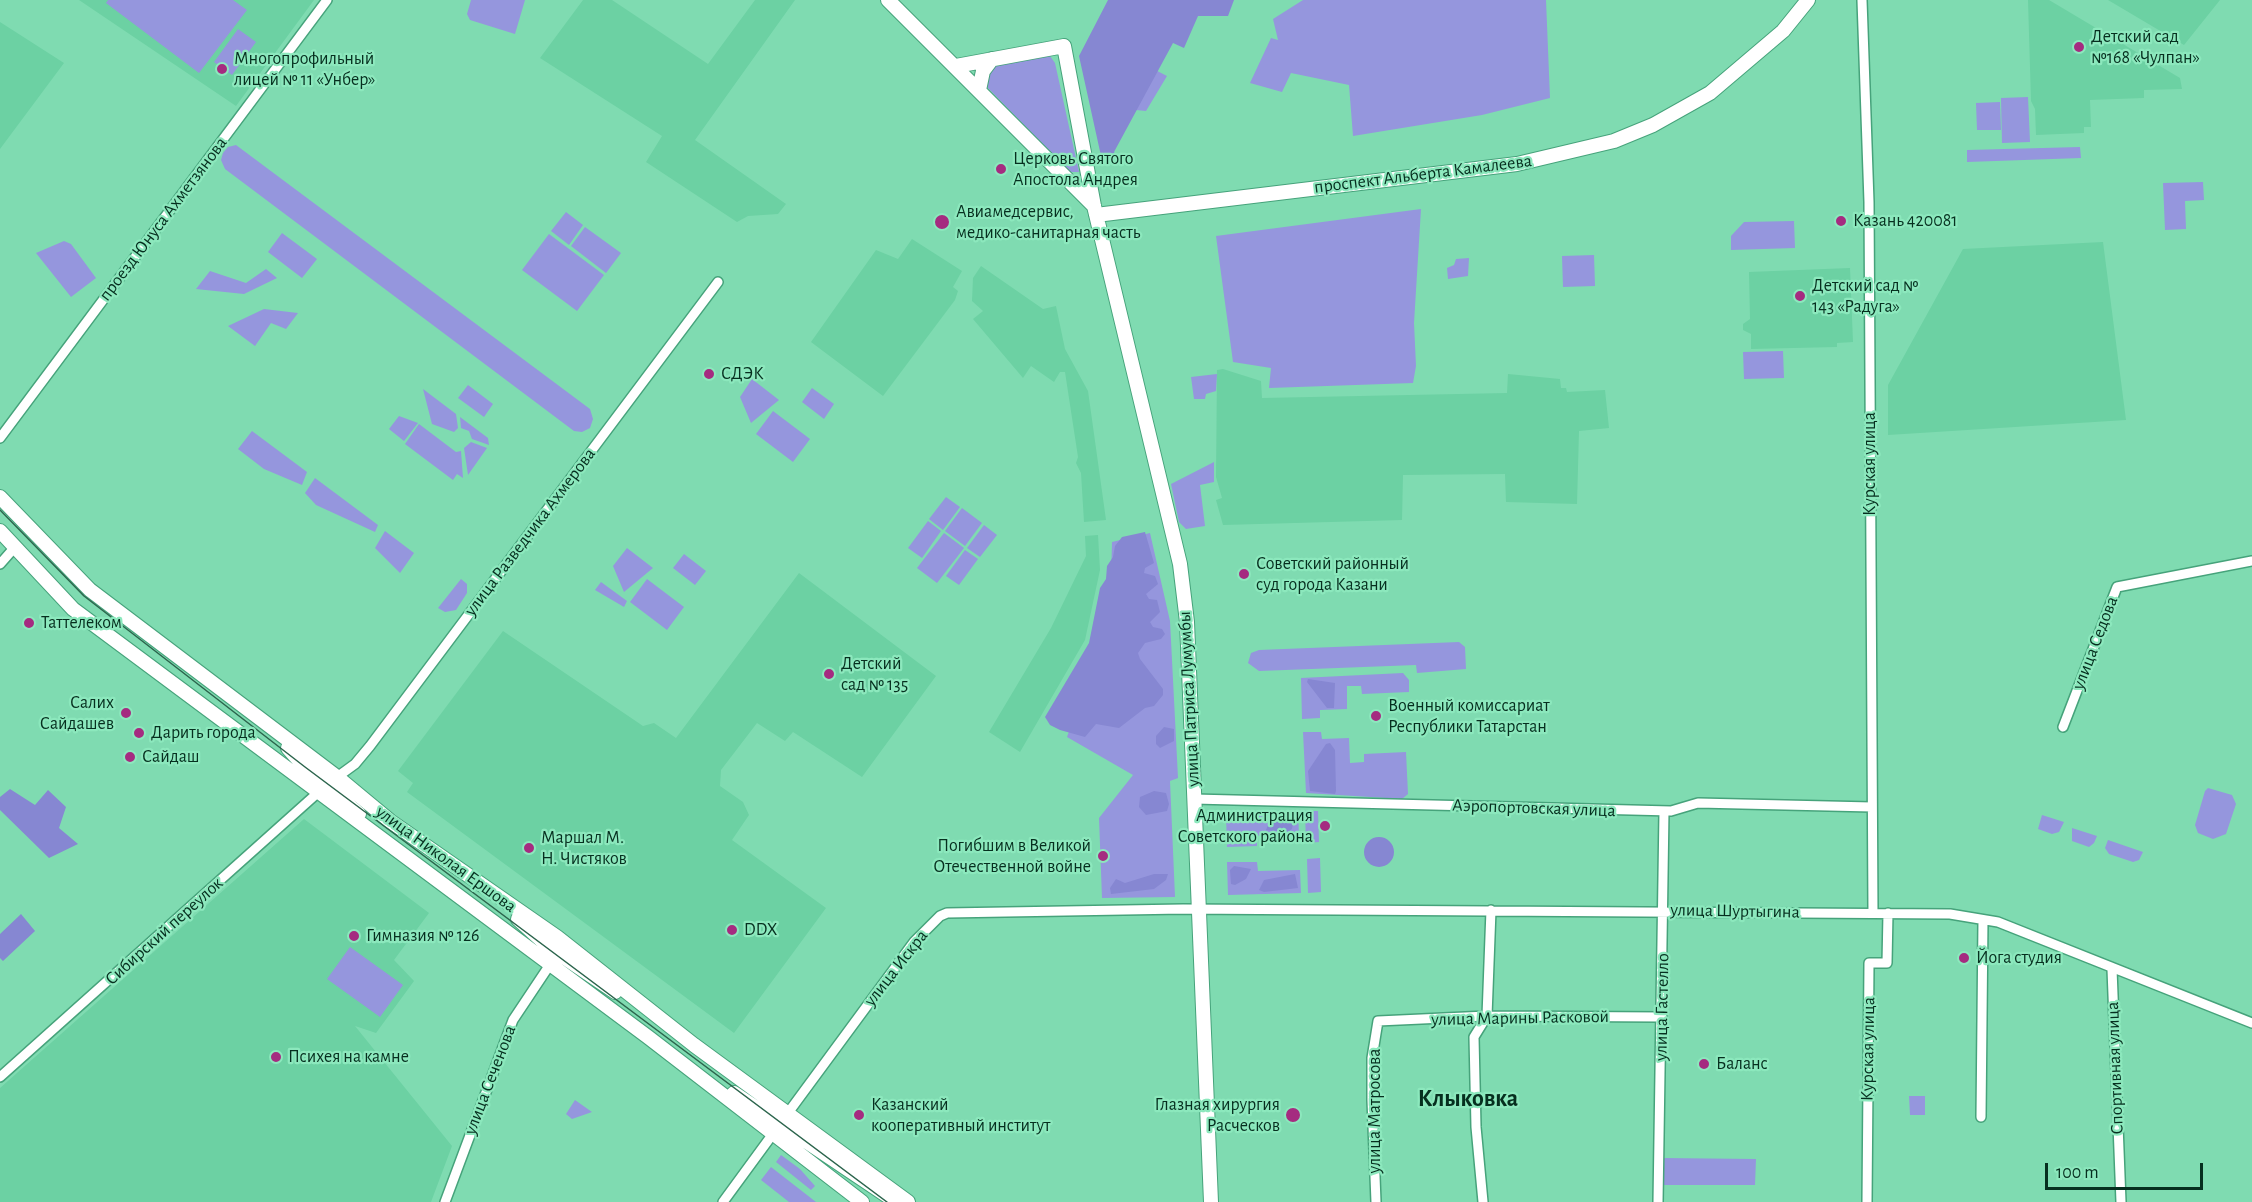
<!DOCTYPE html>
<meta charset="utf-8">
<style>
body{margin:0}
#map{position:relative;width:2252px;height:1202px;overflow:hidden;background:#7fdbb1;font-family:"Alegreya Sans",sans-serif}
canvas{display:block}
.scale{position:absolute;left:2045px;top:1163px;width:158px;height:27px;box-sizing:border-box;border:3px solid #062f1f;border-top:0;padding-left:8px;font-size:18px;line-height:21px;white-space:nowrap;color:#062f1f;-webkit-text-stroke:4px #8ce8bd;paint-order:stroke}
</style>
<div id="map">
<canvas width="2252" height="1202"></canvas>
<div class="scale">100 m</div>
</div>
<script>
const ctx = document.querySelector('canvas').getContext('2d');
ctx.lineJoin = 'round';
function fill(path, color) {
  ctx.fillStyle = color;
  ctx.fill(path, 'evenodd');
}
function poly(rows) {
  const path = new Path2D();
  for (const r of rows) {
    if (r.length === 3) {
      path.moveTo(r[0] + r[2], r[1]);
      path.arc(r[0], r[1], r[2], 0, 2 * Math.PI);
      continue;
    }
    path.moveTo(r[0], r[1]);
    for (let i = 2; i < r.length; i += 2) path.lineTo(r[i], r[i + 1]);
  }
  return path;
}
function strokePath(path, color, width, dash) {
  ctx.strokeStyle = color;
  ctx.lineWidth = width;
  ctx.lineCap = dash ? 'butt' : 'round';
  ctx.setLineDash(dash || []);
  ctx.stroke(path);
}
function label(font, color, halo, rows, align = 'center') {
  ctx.font = font + ' "Alegreya Sans",sans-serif';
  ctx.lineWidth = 4.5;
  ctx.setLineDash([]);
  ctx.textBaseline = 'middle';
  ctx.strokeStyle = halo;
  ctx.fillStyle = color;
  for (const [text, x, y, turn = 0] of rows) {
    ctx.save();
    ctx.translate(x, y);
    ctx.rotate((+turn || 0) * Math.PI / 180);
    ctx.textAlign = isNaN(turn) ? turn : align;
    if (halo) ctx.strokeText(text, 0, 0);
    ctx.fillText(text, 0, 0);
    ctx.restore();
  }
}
fill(poly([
 [79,0,314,0,236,106],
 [583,0,612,0,708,64,755,0,795,0,695,140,786,204,778,214,748,216,737,222,646,162,662,136,540,58],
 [2028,0,2049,0,2180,78,2182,89,2144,90,2144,98,2090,100,2091,127,2084,127,2084,133,2036,135,2035,109,2031,101],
 [2108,0,2220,0,2184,45],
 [0,22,64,63,0,149],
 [912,239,962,271,953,287,958,291,955,300,883,396,811,342,876,250,898,259],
 [2103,242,2126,420,1888,435,1888,385,1963,249],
 [981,266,1043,309,1056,306,1065,349,1088,391,1106,520,1084,522,1081,473,1076,463,1078,457,1065,372,1060,372,1054,382,1031,366,1023,378,973,319,983,311,972,301,973,278],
 [1850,268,1853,342,1837,343,1837,347,1751,349,1751,334,1743,330,1743,324,1750,319,1749,272],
 [1223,369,1261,381,1262,398,1507,393,1508,374,1560,379,1561,388,1566,388,1567,392,1605,390,1609,428,1579,431,1577,504,1506,502,1505,474,1403,475,1402,520,1223,525,1216,500,1222,498,1216,477,1217,370],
 [1098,535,1100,570,1085,640,1020,752,989,732,1051,628,1086,556,1085,536],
 [799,573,936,676,862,777,793,732,785,741,757,723,721,770,720,786,743,802,749,815,732,840,826,908,734,1033,407,792,413,783,398,771,503,631,643,726,654,723,676,738],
 [304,819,429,913,394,960,414,981,376,1033,355,1026,452,1146,431,1202,0,1202,0,1088]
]), '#6cd1a3');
fill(poly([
 [108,0,233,0,247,10,199,73,106,3],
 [471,0,525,0,515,34,470,20,467,14],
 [1303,0,1546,0,1550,98,1482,115,1353,136,1349,85,1291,73,1282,92,1250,83,1271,38,1278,40,1273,19],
 [238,29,256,42,232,75,214,62],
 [1122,53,1167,76,1146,111,1126,109],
 [1050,56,1055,63,1079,172,1070,172,987,87,990,64],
 [2028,97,2030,142,2002,143,2001,98],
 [2000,102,2001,130,1977,130,1976,103],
 [236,145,590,409,593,419,590,428,582,432,574,431,225,169,221,160,223,153,228,147],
 [2080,147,2081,158,1967,162,1967,150],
 [2203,182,2204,200,2185,201,2186,229,2165,230,2163,183],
 [1421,209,1414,323,1416,366,1413,383,1269,388,1271,368,1233,362,1216,236],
 [566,212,583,225,569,245,551,231],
 [1794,221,1795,248,1731,250,1731,236,1744,222],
 [585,227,621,253,606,273,571,246],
 [282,233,317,259,302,278,268,252],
 [549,234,604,275,577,311,522,270],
 [64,241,71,244,96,278,71,297,36,253],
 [1594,255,1595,286,1563,287,1562,256],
 [1469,258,1468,276,1448,279,1447,268,1454,265,1456,259],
 [266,269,277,278,244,294,196,289,210,271,246,283],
 [264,309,298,313,286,329,271,323,255,346,228,326],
 [1783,351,1784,378,1744,379,1743,352],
 [1217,374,1216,391,1206,394,1205,399,1194,399,1191,377],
 [752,379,779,400,751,423,740,397],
 [468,385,493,404,484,417,458,398],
 [812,388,834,404,824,419,802,402],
 [423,389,456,414,458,428,454,432,432,424],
 [773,411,810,439,793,462,756,434],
 [399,416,418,423,404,441,389,429],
 [460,417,488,438,489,445,472,439,469,431,461,428],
 [419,424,456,452,461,451,463,478,457,474,453,480,405,444],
 [252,431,307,472,302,485,264,469,238,449],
 [471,442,487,448,468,475,464,448],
 [1214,462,1214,482,1200,485,1205,526,1186,529,1179,522,1171,484],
 [315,478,378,525,375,532,316,505,305,493],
 [946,497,960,507,943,530,929,519],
 [962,508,982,523,965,546,945,531],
 [928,521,941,531,922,558,908,548],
 [984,525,997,535,980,557,967,548],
 [385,531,414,553,400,573,375,548],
 [944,533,964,548,937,583,917,568],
 [1150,533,1170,621,1178,778,1170,781,1175,897,1102,898,1099,818,1133,775,1067,737,1110,618,1112,542],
 [627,548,653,568,624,592,613,566],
 [965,550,978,559,959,585,946,576],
 [684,554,706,571,695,585,673,568],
 [461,579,467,584,467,593,456,610,445,612,438,608],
 [647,579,684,607,667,630,630,602],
 [601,582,627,601,624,607,595,590],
 [1459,642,1465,647,1466,669,1417,673,1416,665,1259,671,1248,663,1251,653,1259,650],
 [1403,673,1409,680,1409,692,1362,694,1361,686,1347,686,1347,709,1320,710,1320,718,1302,719,1301,678],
 [1303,732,1321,732,1322,739,1349,738,1350,763,1364,762,1364,754,1406,752,1408,794,1402,799,1306,793],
 [2208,788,2232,795,2236,804,2226,834,2213,839,2198,833,2195,825,2205,791],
 [1305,811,1318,811,1319,842,1306,843],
 [1298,812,1299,834,1257,836,1257,846,1227,847,1226,814],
 [2042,815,2064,822,2059,832,2052,834,2038,829],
 [2072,828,2097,836,2094,843,2089,847,2072,841],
 [2108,840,2143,852,2139,860,2133,862,2109,854,2105,848],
 [1320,858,1321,892,1308,893,1307,859],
 [1227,862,1257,862,1258,871,1300,870,1301,893,1228,895],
 [350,947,403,985,380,1017,327,979],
 [1909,1096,1925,1096,1925,1115,1910,1115],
 [575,1100,592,1112,572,1119,566,1114],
 [781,1155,800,1169,815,1186,811,1190,776,1162],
 [1662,1158,1756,1159,1755,1185,1662,1185],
 [771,1167,816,1202,789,1202,761,1180]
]), '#9596dd');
fill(poly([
 [1108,0,1234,0,1228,16,1198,16,1184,48,1173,43,1114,152,1122,162,1103,165,1079,56],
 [1145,532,1154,563,1145,568,1144,573,1155,576,1158,584,1146,594,1149,599,1157,600,1160,612,1150,622,1153,627,1162,629,1165,634,1161,639,1145,643,1138,653,1140,659,1163,689,1163,695,1154,706,1145,708,1119,728,1096,724,1085,737,1060,730,1050,725,1045,717,1089,643,1100,588,1106,579,1107,566,1113,557,1115,546,1122,537],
 [1308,679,1335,683,1334,708,1327,708,1307,682],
 [1164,727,1174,729,1174,741,1160,748,1156,744,1156,736],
 [1330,743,1335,750,1336,791,1335,794,1310,791,1308,771,1326,744],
 [10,789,35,805,48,790,66,807,59,828,78,844,49,858,0,810,0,797],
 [1154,791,1166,793,1169,804,1167,811,1146,815,1139,807,1140,797],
 [1283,815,1294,819,1292,829,1287,832,1266,830,1270,821],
 [1379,852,15],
 [1234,866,1251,869,1246,879,1235,885,1231,884,1230,870],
 [1154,874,1168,874,1166,880,1154,889,1111,894,1110,888,1116,879,1125,883],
 [1295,874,1298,888,1264,892,1259,890,1264,880],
 [21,914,35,931,3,961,0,958,0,934]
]), '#8687d2');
const street = poly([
 [1862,0,1869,202,1873,913],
 [0,438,327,0],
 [0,564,15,547],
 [2063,727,2117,587,2252,561],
 [333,780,355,764,370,746,718,282],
 [1194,799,1671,811,1698,803,1872,807],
 [2112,969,2121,1202],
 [0,1077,322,789],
 [785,1117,914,942,940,916,947,913,1183,909,1950,914,1998,922,2252,1023],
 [1981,1117,1983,920],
 [445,1202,513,1020,549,966],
 [723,1202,775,1131],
 [1376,1202,1372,1100,1372,1058,1378,1021,1487,1016,1662,1017],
 [1483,1202,1476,1127,1474,1037,1487,1016,1491,910],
 [1658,1202,1664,811],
 [1867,1202,1869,963,1887,963,1888,913]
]);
const secondary = poly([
 [888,0,1094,206],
 [956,66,1064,46,1094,206,1180,564,1187,622,1211,1202],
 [979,90,983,71,992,59],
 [1096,215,1517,164,1614,141,1653,125,1710,93,1783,31,1808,0],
 [0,497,90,590,337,777,390,821,557,937,694,1045,908,1202],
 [0,531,73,609,648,1037,862,1202],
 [288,748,305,767,359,814],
 [518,919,549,947,615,992],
 [734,1093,892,1199]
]);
strokePath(street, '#46a37b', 12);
strokePath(secondary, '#46a37b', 16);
strokePath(street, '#fff', 9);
strokePath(secondary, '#fff', 14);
strokePath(poly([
 [0,510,84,596,305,767,887,1202]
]), '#2c654d', 1.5);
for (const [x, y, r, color] of [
 [2079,47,6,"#a52b80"],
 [222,69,6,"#a52b80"],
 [1001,169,6,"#a52b80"],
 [1841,221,6,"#a52b80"],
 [942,222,8,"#a52b80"],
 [1800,296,6,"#a52b80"],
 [709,374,6,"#a52b80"],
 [1244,574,6,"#a52b80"],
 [29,623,6,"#a52b80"],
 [829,674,6,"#a52b80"],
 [126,713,6,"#a52b80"],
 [1376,716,6,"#a52b80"],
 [139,733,6,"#a52b80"],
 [130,757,6,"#a52b80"],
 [1325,826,6,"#a52b80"],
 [529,848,6,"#a52b80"],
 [1103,856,6,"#a52b80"],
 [732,930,6,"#a52b80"],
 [354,936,6,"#a52b80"],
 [1964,958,6,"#a52b80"],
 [276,1057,6,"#a52b80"],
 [1704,1064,6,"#a52b80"],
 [859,1115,6,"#a52b80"],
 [1293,1115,8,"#a52b80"]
]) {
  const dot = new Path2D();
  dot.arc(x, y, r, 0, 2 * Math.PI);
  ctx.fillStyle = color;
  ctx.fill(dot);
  strokePath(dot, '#8ce8bd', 2);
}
label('18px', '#062f1f', '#8ce8bd', [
 ["Детский сад",2091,37],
 ["№168 «Чулпан»",2091,58],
 ["Многопрофильный",234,59],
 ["лицей № 11 «Унбер»",234,80],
 ["Церковь Святого",1013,159],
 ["Апостола Андрея",1013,180],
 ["Авиамедсервис,",956,212],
 ["медико-санитарная часть",956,233],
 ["Казань 420081",1853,221],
 ["Детский сад №",1812,286],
 ["143 «Радуга»",1812,307],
 ["СДЭК",721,374],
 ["Советский районный",1256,564],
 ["суд города Казани",1256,585],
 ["Таттелеком",41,623],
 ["Детский",841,664],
 ["сад № 135",841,685],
 ["Салих",114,703,"right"],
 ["Сайдашев",114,724,"right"],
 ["Военный комиссариат",1388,706],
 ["Республики Татарстан",1388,727],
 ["Дарить города",151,733],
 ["Сайдаш",142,757],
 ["Администрация",1313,816,"right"],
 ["Советского района",1313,837,"right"],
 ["Маршал М.",541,838],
 ["Н. Чистяков",541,859],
 ["Погибшим в Великой",1091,846,"right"],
 ["Отечественной войне",1091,867,"right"],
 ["DDX",744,930],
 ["Гимназия № 126",366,936],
 ["Йога студия",1976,958],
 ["Психея на камне",288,1057],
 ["Баланс",1716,1064],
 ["Казанский",871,1105],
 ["кооперативный институт",871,1126],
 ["Глазная хирургия",1280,1105,"right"],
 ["Расческов",1280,1126,"right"]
], 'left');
label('18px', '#062f1f', '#8ce8bd', [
 ["проспект Альберта Камалеева",1423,174,-7],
 ["проезд Юнуса Ахметзянова",163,219,-53],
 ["Курская улица",1870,464,-90],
 ["улица Разведчика Ахмерова",530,532,-53],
 ["улица Седова",2095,643,-69],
 ["улица Патриса Лумумбы",1189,699,-93],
 ["Аэропортовская улица",1534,808,2],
 ["улица Николая Ершова",446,859,36],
 ["улица Шуртыгина",1735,911,1],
 ["Сибирский переулок",164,931,-42],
 ["улица Искра",896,968,-52],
 ["улица Гастелло",1662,1007,-89],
 ["улица Марины Расковой",1520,1018,-1],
 ["Курская улица",1868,1049,-89],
 ["Спортивная улица",2115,1068,-92],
 ["улица Сеченова",490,1080,-69],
 ["улица Матросова",1375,1111,-90]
]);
label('bold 24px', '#062f1f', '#8ce8bd', [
 ["Клыковка",1468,1099]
]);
</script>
